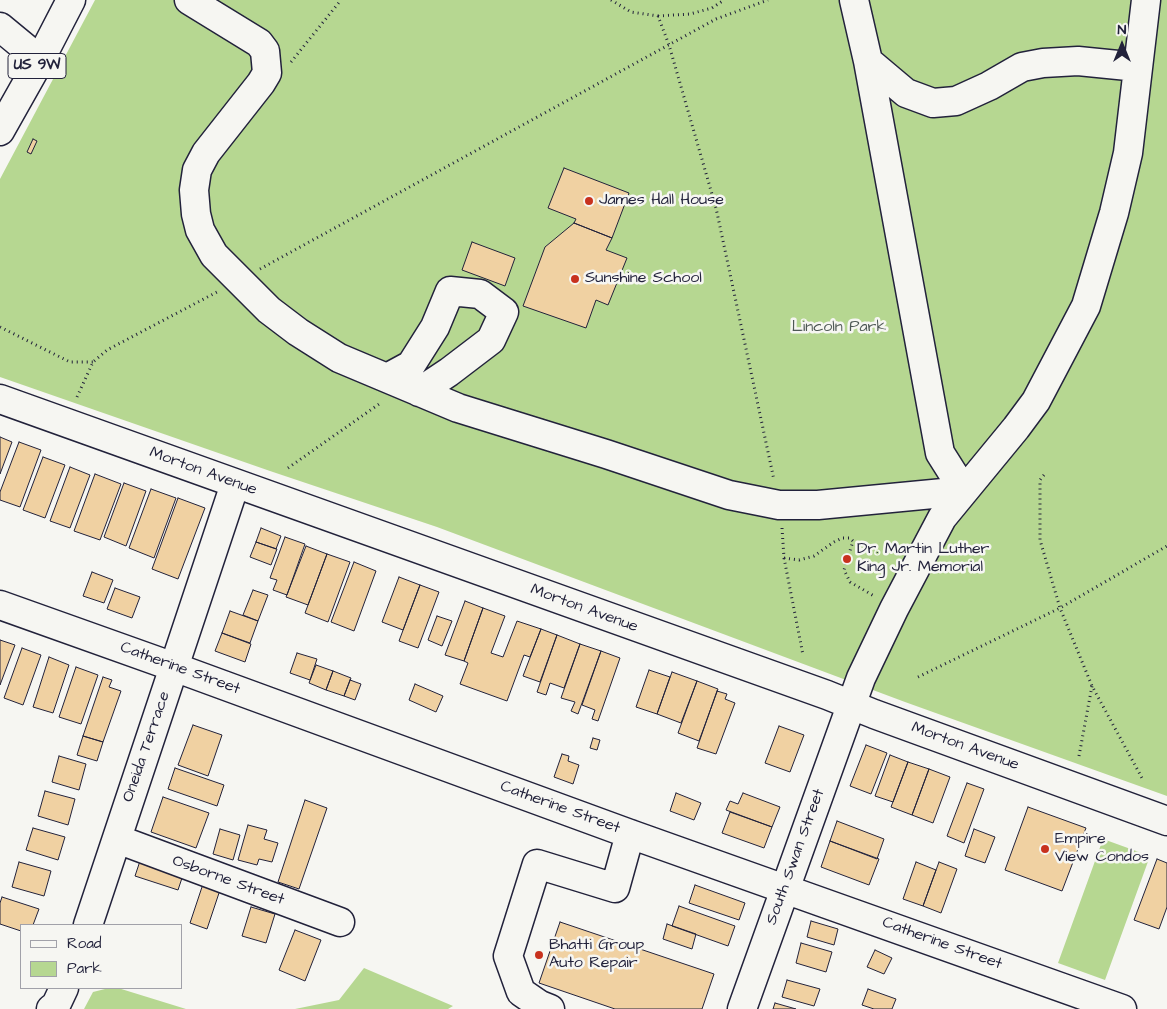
<!DOCTYPE html>
<style>
body{margin:0}
#map{position:relative;width:1167px;height:1009px;overflow:hidden;background:#f6f6f2;font-family:"Architects Daughter",sans-serif}
canvas{display:block}
.legend{position:absolute;left:20px;top:924px;width:162px;height:65px;box-sizing:border-box;background:#f6f6f2;border:1px solid #a1a1a9;margin:0;padding:6px 9px;list-style:none;font-size:15px;color:#22223b}
.legend li{display:flex;align-items:center;gap:10px;height:25px}
.legend b{width:25px;border:1px solid #a1a1a9}
.north{position:absolute;left:1097px;top:20px;width:50px;height:50px;-webkit-text-stroke:4px #f6f6f2;paint-order:stroke;rotate:0deg;font-size:14px;font-weight:700;line-height:20px;text-align:center;color:#22223b}
.north::after{content:'';display:block;margin:auto;width:18px;height:22px;background:#22223b;clip-path:polygon(50% 0,100% 100%,50% 72%,0 100%)}
</style>
<div id="map">
<canvas width="1167" height="1009"></canvas>
<ul class="legend">
<li><b style="height:6px;background:#f6f6f2"></b>Road</li>
<li><b style="height:14px;background:#b6d791"></b>Park</li>
</ul>
<div class="north">N</div>
</div>
<script>
const ctx = document.querySelector('canvas').getContext('2d');
ctx.lineJoin = 'round';
function fill(path, color) {
  ctx.fillStyle = color;
  ctx.fill(path, 'evenodd');
}
function poly(rows) {
  const path = new Path2D();
  for (const r of rows) {
    path.moveTo(r[0], r[1]);
    for (let i = 2; i < r.length; i += 2) path.lineTo(r[i], r[i + 1]);
  }
  return path;
}
function strokePath(path, color, width, dash) {
  ctx.strokeStyle = color;
  ctx.lineWidth = width;
  ctx.lineCap = dash ? 'butt' : 'round';
  ctx.setLineDash(dash || []);
  ctx.stroke(path);
}
function label(font, color, halo, rows, align = 'center') {
  ctx.font = font + ' "Architects Daughter",sans-serif';
  ctx.lineWidth = 5;
  ctx.setLineDash([]);
  ctx.textBaseline = 'middle';
  ctx.strokeStyle = halo;
  ctx.fillStyle = color;
  for (const [text, x, y, turn = 0] of rows) {
    ctx.save();
    ctx.translate(x, y);
    ctx.rotate((+turn || 0) * Math.PI / 180);
    ctx.textAlign = isNaN(turn) ? turn : align;
    if (halo) ctx.strokeText(text, 0, 0);
    ctx.fillText(text, 0, 0);
    ctx.restore();
  }
}
fill(poly([
 [95,0,1167,0,1167,796,905,702,437,527,270,471,0,377,0,179],
 [1103,839,1150,856,1105,980,1058,963],
 [364,968,453,1006,448,1009,295,1009,339,1000],
 [109,988,118,988,186,1009,84,1009,93,992]
]), '#b6d791');
const building = poly([
 [33,139,37,141,31,154,27,152,33,139],
 [564,168,629,193,612,238,574,223,576,219,548,208,564,168],
 [574,223,612,238,606,250,627,258,608,305,596,300,586,328,523,306,545,247,574,223],
 [472,242,515,258,505,286,462,270,472,242],
 [0,437,12,442,0,474,0,437],
 [19,442,41,450,20,507,0,500,0,492,19,442],
 [43,457,65,465,45,518,23,510,43,457],
 [70,467,90,475,70,528,50,521,70,467],
 [95,474,121,484,100,540,74,531,95,474],
 [124,483,146,491,126,546,104,537,124,483],
 [151,489,176,498,154,558,129,548,151,489],
 [178,498,205,508,178,579,152,569,178,498],
 [261,528,281,536,276,549,256,542,261,528],
 [285,537,305,544,287,595,273,590,277,580,270,578,285,537],
 [256,542,277,549,271,565,250,557,256,542],
 [306,546,327,554,308,605,286,597,306,546],
 [327,554,350,562,328,622,305,613,327,554],
 [354,562,376,571,354,631,331,622,354,562],
 [92,572,113,580,104,603,83,596,92,572],
 [399,577,420,585,403,630,382,622,399,577],
 [420,585,439,592,418,648,399,641,420,585],
 [115,588,140,597,132,618,107,609,115,588],
 [253,590,268,595,258,621,243,615,253,590],
 [465,601,483,608,464,661,445,655,465,601],
 [483,608,505,616,491,653,503,657,517,621,541,629,530,657,524,655,507,701,460,684,468,663,464,661,483,608],
 [230,611,258,621,250,643,222,633,230,611],
 [437,616,452,621,442,646,428,640,437,616],
 [541,629,557,635,540,682,523,676,541,629],
 [222,633,251,644,245,662,215,651,222,633],
 [557,635,580,644,564,688,550,683,546,695,537,692,557,635],
 [0,640,15,645,0,685,0,640],
 [580,644,601,651,578,714,571,711,575,702,561,698,580,644],
 [22,648,41,655,23,705,4,698,22,648],
 [601,651,620,658,598,721,592,719,595,710,582,705,601,651],
 [297,653,317,659,310,680,290,673,297,653],
 [49,657,69,665,53,713,33,707,49,657],
 [316,665,333,671,326,690,309,683,316,665],
 [76,667,98,675,81,724,59,717,76,667],
 [649,670,670,677,657,714,636,707,649,670],
 [333,671,351,678,344,696,326,690,333,671],
 [672,672,697,681,681,723,657,714,672,672],
 [103,677,112,680,109,687,121,691,103,742,83,736,103,677],
 [350,680,361,684,355,700,344,696,350,680],
 [697,681,718,689,699,741,678,733,697,681],
 [415,684,443,696,436,712,409,700,415,684],
 [717,691,727,694,725,699,735,703,716,754,697,748,717,691],
 [193,725,222,735,208,776,178,765,193,725],
 [779,726,804,735,790,772,765,763,779,726],
 [83,736,103,742,97,761,77,755,83,736],
 [593,738,600,740,597,750,590,748,593,738],
 [866,745,887,753,871,794,850,786,866,745],
 [562,754,569,756,568,761,579,765,573,784,554,777,562,754],
 [890,755,908,762,893,802,875,796,890,755],
 [59,756,86,764,79,790,52,782,59,756],
 [908,762,929,769,912,815,891,807,908,762],
 [175,768,224,785,217,806,168,789,175,768],
 [929,769,950,777,933,823,912,815,929,769],
 [967,783,984,789,964,843,947,836,967,783],
 [45,791,75,799,68,825,38,816,45,791],
 [676,793,701,803,694,820,670,811,676,793],
 [743,793,780,807,772,827,726,810,730,801,738,804,743,793],
 [163,797,209,813,196,848,151,832,163,797],
 [305,800,327,808,299,889,278,882,305,800],
 [1028,807,1086,828,1062,891,1005,870,1028,807],
 [730,812,772,827,764,848,722,833,730,812],
 [837,821,884,839,877,859,830,841,837,821],
 [248,825,267,830,264,839,278,843,272,862,259,859,257,865,238,860,248,825],
 [33,828,65,837,58,860,26,850,33,828],
 [220,829,240,835,233,860,213,854,220,829],
 [974,829,995,837,985,863,965,856,974,829],
 [830,841,879,859,869,885,821,867,830,841],
 [141,858,184,872,178,890,135,876,141,858],
 [1157,859,1167,863,1167,907,1159,929,1134,920,1157,859],
 [19,862,51,871,44,896,12,887,19,862],
 [916,862,936,870,923,906,903,899,916,862],
 [939,862,957,869,941,913,923,906,939,862],
 [205,878,222,884,207,929,190,923,205,878],
 [695,885,745,903,739,920,689,903,695,885],
 [2,897,39,909,33,925,21,925,21,931,0,924,0,903,2,897],
 [679,906,735,926,728,946,672,926,679,906],
 [251,907,275,914,266,943,242,936,251,907],
 [811,921,838,929,834,945,807,937,811,921],
 [560,922,714,974,702,1009,615,1009,539,983,560,922],
 [667,924,696,934,692,949,663,939,667,924],
 [295,930,321,940,305,981,279,970,295,930],
 [801,943,832,952,826,972,796,963,801,943],
 [875,950,892,958,884,974,867,967,875,950],
 [787,980,820,989,814,1006,782,997,787,980],
 [868,989,896,999,892,1009,874,1009,862,1005,868,989],
 [775,1003,796,1009,773,1009,775,1003]
]);
fill(building, '#f0d1a2');
strokePath(building, '#22223b', 1);
const minor = poly([
 [189,0,259,43,265,51,267,73,261,83,206,153,197,170,194,190,196,214,200,230,214,255,269,310,298,332,339,358,458,408,606,454,729,495,779,505,818,505,964,491,940,453,868,61,854,0],
 [0,27,40,60],
 [868,61,906,93,933,103,956,101,989,86,1022,67,1043,63,1078,61,1138,67],
 [387,378,411,365,435,327,450,291,480,294,504,312,491,340,449,372,419,392],
 [0,399,827,695,874,714,1167,821],
 [0,605,174,667,630,834,1122,1009],
 [117,839,340,922],
 [88,925,235,484],
 [51,1009,56,1005,64,988],
 [550,1009,540,1005,521,992,508,956,537,864,615,888,630,834],
 [742,1009,861,678,894,609,942,518,1016,428,1036,401,1086,306,1114,213,1128,153,1146,0]
]);
const major = poly([
 [0,131,40,60,71,0]
]);
strokePath(minor, '#22223b', 31);
strokePath(major, '#22223b', 31);
strokePath(poly([
 [611,0,631,12,658,16,669,45,716,208,774,480],
 [658,16,690,14,712,8,724,0],
 [291,62,341,0],
 [260,269,716,19,768,0],
 [0,327,70,362,93,362],
 [77,397,93,362,107,350,217,292],
 [288,468,382,402],
 [1044,475,1040,480,1040,540,1060,608,1092,686,1142,778],
 [782,528,784,558,803,655],
 [784,558,799,560,814,556,834,542,842,538,850,538,853,541,844,570,850,582,874,596],
 [918,677,1060,608,1167,546],
 [1079,756,1092,686]
]), '#22223b', 3, [1, 4]);
strokePath(minor, '#f6f6f2', 28);
strokePath(major, '#f6f6f2', 28);
for (const [x, y, r, color] of [
 [589,201,5,"#c8321e"],
 [575,279,5,"#c8321e"],
 [847,559,5,"#c8321e"],
 [1045,849,5,"#c8321e"],
 [539,955,5,"#c8321e"]
]) {
  const dot = new Path2D();
  dot.arc(x, y, r, 0, 2 * Math.PI);
  ctx.fillStyle = color;
  ctx.fill(dot);
  strokePath(dot, '#f6f6f2', 2);
}
for (const [x, y, w] of [
 [37,66,58]
]) {
  const box = new Path2D();
  box.roundRect(x - w / 2, y - 12.5, w, 25, 4);
  ctx.fillStyle = '#f6f6f2';
  ctx.fill(box);
  strokePath(box, '#22223b', 1);
}
label('bold 15px', '#22223b', null, [
 ["US 9W",37,66]
]);
label('16px', '#22223b', '#f6f6f2', [
 ["James Hall House",599,201],
 ["Sunshine School",585,279],
 ["Dr. Martin Luther",857,550],
 ["King Jr. Memorial",857,568],
 ["Empire",1055,840],
 ["View Condos",1055,858],
 ["Bhatti Group",549,946],
 ["Auto Repair",549,964]
], 'left');
label('16px', '#4e5855', '#f6f6f2', [
 ["Lincoln Park",839,328]
]);
label('16px', '#22223b', '#f6f6f2', [
 ["Morton Avenue",203,472,20],
 ["Morton Avenue",584,609,20],
 ["Catherine Street",180,669,20],
 ["Oneida Terrace",147,747,-71],
 ["Morton Avenue",965,747,20],
 ["Catherine Street",560,808,20],
 ["South Swan Street",796,857,-70],
 ["Osborne Street",228,881,20],
 ["Catherine Street",942,944,20]
]);
</script>
